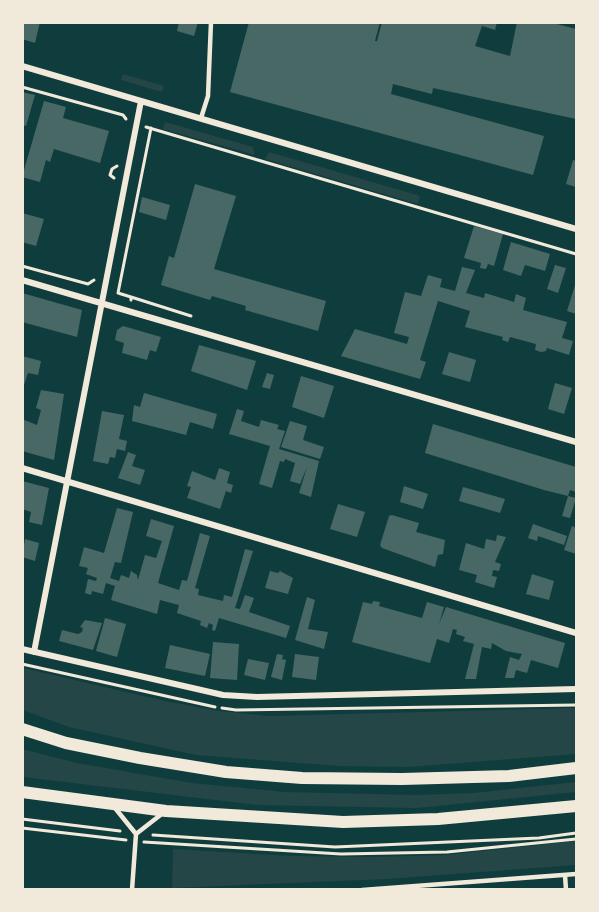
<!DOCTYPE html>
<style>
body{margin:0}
#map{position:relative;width:599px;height:912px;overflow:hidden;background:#0f3d3e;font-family:"Fira Sans",sans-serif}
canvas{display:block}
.frame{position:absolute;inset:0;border:24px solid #f1e9da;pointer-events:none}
</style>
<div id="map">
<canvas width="599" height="912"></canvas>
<div class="frame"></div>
</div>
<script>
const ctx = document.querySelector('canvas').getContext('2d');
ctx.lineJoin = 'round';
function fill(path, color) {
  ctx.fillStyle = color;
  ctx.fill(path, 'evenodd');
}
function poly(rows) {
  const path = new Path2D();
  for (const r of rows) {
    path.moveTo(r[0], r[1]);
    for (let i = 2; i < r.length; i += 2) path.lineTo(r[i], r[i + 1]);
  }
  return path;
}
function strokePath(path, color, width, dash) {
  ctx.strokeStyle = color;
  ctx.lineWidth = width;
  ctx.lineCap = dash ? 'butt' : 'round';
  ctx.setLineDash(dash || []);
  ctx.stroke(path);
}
fill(poly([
 [123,74,164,86,162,92,121,80],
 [165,122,253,147,255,155,163,129],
 [269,152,417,195,420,197,418,204,265,159],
 [23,668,165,701,219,711,269,716,576,708,576,754,408,767,339,766,196,755,69,727,23,710],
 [22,749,77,763,192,783,285,792,416,795,474,793,576,782,576,792,417,808,257,805,23,777],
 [576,841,576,865,387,879,172,888,173,849,292,856,371,857,445,855]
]), '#244646');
fill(poly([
 [22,22,40,22,35,43,22,39],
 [179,22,198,22,194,36,177,31],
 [249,22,380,22,375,41,377,41,382,22,497,22,495,30,482,26,475,46,510,56,517,22,549,22,576,29,576,119,433,88,432,94,393,84,391,94,544,136,533,175,230,92],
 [22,92,35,95,26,126,22,125],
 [44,101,66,107,63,118,109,131,100,163,54,149,50,162,46,160,40,182,22,177],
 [573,160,576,161,576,187,566,184],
 [195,184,236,196,214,269,326,301,318,331,245,310,246,306,212,296,210,300,161,285,169,256,174,258],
 [142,197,170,205,166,220,139,212],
 [22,213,44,219,36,246,22,242],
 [474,226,503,234,494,266,488,264,486,269,480,268,481,263,464,258],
 [511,242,550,254,545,271,525,265,521,276,503,270],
 [555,265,566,268,558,293,547,289],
 [462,267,475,270,466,293,484,298,485,293,514,302,516,294,526,298,523,310,567,322,562,338,573,341,569,355,547,348,546,351,541,352,535,350,536,344,510,337,508,342,502,340,503,337,465,327,470,311,438,301,420,360,426,362,420,379,341,356,355,329,407,344,409,337,394,333,405,292,421,296,428,275,442,279,440,287,455,291],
 [576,282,576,314,567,311],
 [22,293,82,310,77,337,22,322],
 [123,326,161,337,156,352,150,350,147,360,122,353,124,343,115,340,117,330],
 [199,345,256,361,247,390,191,371],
 [449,352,476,360,470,382,442,374],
 [22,356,41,361,38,375,28,373,23,388],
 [267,373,274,375,270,389,262,387],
 [301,376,334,386,324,418,292,407],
 [555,383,572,388,564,414,548,409],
 [41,390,64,394,54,460,22,451,22,419,37,425,41,410,36,408],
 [144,393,217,414,213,429,190,422,186,435,132,421,134,405,140,407],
 [237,409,244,411,241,421,259,427,261,420,279,425,277,429,285,431,279,449,319,461,311,497,299,493,307,467,300,484,290,481,295,463,285,459,284,462,280,461,272,488,259,484,270,446,229,434],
 [102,411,124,415,119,439,127,441,125,451,117,449,115,458,110,457,108,464,93,461],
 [290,421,307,426,303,440,324,447,320,459,281,447],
 [433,424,576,467,576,492,570,490,568,496,544,490,425,453],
 [128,452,136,455,132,466,145,470,140,485,118,478],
 [219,468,230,472,227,483,233,485,231,493,226,491,220,509,187,498,191,487,187,486,192,471,215,480],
 [22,481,49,488,42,525,29,522,31,512,22,509],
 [404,486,428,494,423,509,400,502],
 [463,487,505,499,500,513,459,501],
 [568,496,576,498,570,518,562,516],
 [338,504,365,512,357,537,330,529],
 [117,508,133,512,121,563,115,562,110,578,119,581,121,575,129,578,131,571,137,575,138,580,145,555,156,558,162,541,146,536,151,519,174,526,158,583,179,590,182,580,187,581,200,533,210,536,195,588,199,589,198,595,223,601,224,595,232,597,245,549,253,551,235,608,240,609,245,595,254,598,249,612,290,626,286,638,219,618,215,631,212,630,213,625,209,623,207,628,200,625,201,621,177,613,179,605,160,600,157,614,111,600,115,586,106,583,103,594,92,591,91,595,85,593,88,579,96,581,97,578,86,574,88,568,79,566,84,547,104,553],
 [392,515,419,523,416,532,445,540,443,554,438,555,435,567,382,548,380,545,389,516],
 [533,524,567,536,564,545,538,536,537,541,528,538],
 [572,526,576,528,576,554,564,550],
 [497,535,506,537,495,562,501,564,499,571,493,570,492,576,497,577,494,588,475,582,477,575,459,570,466,543,484,549,486,539,496,541],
 [25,539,39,543,35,561,22,557],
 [270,571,278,573,280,571,293,578,288,594,265,588],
 [532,574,554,581,549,600,526,594],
 [307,597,315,600,308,629,328,632,324,649,295,640],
 [373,601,380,602,379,606,422,618,427,602,444,607,439,624,446,607,565,643,558,668,531,660,527,673,516,670,514,678,505,678,510,657,519,660,522,654,506,651,492,643,491,649,482,647,476,679,465,679,474,644,463,641,465,637,456,634,457,630,453,629,449,643,437,639,430,663,352,642,363,602,372,604],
 [105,618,126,624,117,657,96,651],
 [85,620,102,623,93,650,59,641,62,630,78,634,82,632,83,628,80,627],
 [213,642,239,644,237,680,210,678],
 [170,645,210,654,205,676,165,668],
 [277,654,283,655,282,659,286,660,282,680,271,677],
 [295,654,319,657,316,680,292,677],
 [248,659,269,663,265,680,244,675]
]), '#486865');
strokePath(poly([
 [22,87,123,115,126,119],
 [146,127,576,254],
 [114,178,110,175,112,169,117,166],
 [22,266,88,284,94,280],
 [131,297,118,293,151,128],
 [131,300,131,297,191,316],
 [22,664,215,707],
 [222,708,236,710,576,705],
 [22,819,120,831],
 [22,828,126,840],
 [153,835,335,847,539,838,576,833],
 [144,842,341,854,447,852,576,839]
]), '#f1e9da', 3);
strokePath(poly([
 [201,118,208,96,211,22],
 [115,808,136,834],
 [565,875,566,890],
 [132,890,136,834,163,813],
 [362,890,576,874]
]), '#f1e9da', 4.5);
strokePath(poly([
 [22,66,576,229],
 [22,280,576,442],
 [22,468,576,633],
 [22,649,223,695,257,697,576,689],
 [34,652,141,101]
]), '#f1e9da', 6);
strokePath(poly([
 [22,729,66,743,140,758,226,772,302,778,402,779,509,776,576,768],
 [22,792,166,811,343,822,438,819,576,806]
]), '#f1e9da', 12);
</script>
